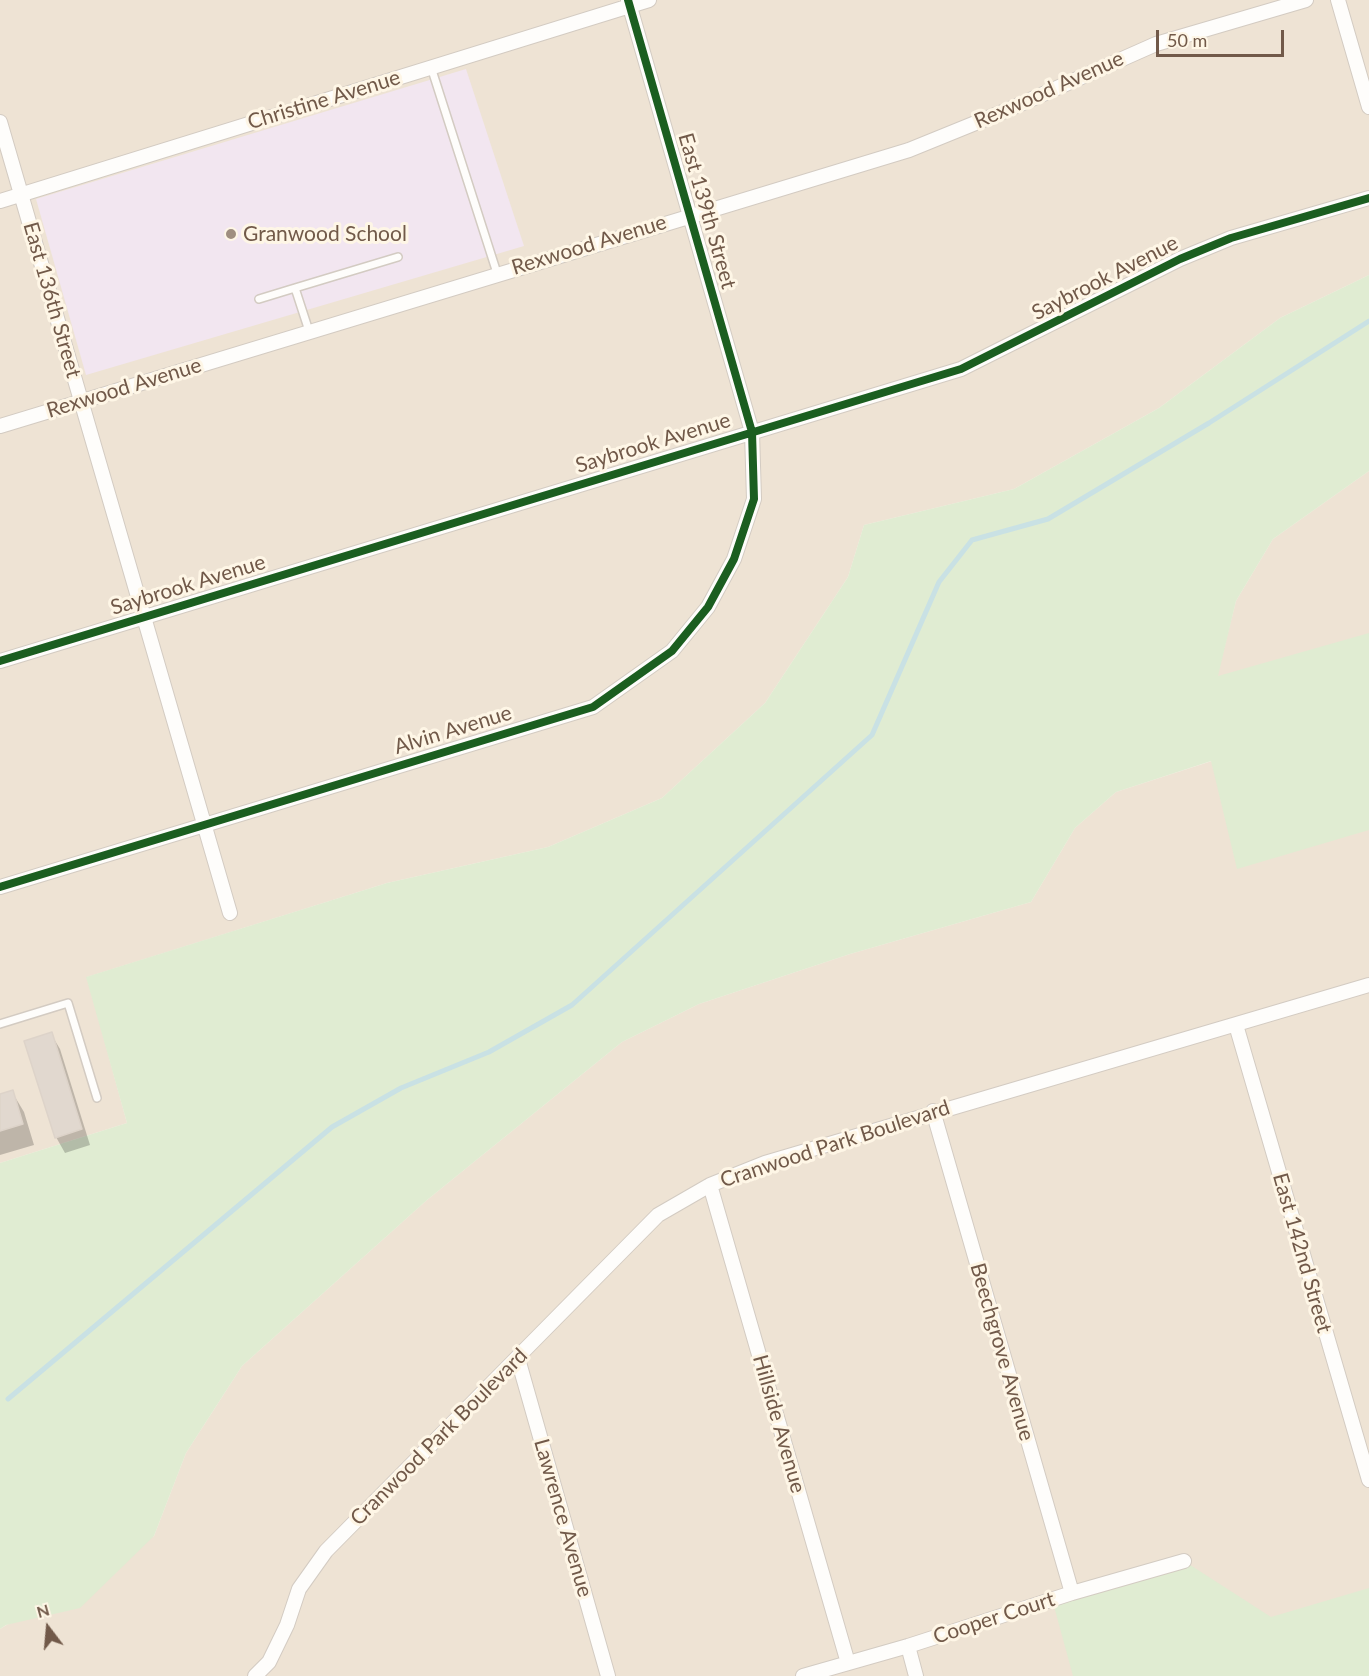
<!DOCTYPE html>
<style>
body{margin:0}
#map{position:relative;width:1369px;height:1676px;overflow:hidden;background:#f5f0e7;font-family:Lato,sans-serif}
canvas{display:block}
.north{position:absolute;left:18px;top:1598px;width:60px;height:60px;-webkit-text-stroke:4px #fef6e6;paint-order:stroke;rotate:344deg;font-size:16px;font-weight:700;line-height:24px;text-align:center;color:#715949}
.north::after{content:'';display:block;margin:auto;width:21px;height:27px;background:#715949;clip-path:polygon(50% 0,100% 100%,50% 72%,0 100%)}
.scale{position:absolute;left:1156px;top:30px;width:128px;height:27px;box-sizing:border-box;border:3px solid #715949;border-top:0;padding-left:8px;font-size:18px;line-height:21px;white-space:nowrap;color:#715949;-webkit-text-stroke:4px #fef6e6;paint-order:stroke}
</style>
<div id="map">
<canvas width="1369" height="1676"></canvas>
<div class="north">N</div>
<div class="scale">50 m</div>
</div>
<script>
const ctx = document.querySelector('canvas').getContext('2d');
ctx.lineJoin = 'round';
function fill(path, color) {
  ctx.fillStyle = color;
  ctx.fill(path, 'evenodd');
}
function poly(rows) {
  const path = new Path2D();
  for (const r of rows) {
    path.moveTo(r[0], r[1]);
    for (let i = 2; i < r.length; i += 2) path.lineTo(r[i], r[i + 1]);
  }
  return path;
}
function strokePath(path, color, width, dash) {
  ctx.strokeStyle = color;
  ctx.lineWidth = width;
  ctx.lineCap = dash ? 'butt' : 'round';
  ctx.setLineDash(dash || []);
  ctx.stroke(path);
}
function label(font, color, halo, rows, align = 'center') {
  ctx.font = font + ' Lato,sans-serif';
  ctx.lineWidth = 6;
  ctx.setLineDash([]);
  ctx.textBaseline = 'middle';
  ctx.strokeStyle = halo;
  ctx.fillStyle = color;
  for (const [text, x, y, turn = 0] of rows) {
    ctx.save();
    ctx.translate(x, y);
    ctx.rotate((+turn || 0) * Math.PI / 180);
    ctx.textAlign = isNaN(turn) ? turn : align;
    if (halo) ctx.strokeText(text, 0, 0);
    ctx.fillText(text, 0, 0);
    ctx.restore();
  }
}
fill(poly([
 [0,0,1369,0,1369,275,1280,318,1159,408,1014,489,864,525,848,577,765,703,662,798,548,847,387,883,87,977,127,1123,0,1163],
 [1369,471,1369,1676,0,1676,0,1629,154,1536,186,1453,242,1366,427,1200,622,1042,699,1004,850,954,1031,902,1075,828,1116,792,1212,761,1217,676,1236,601,1273,539]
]), '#eee3d4');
fill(poly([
 [466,69,524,246,86,375,36,199]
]), '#f2e6f0');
fill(poly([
 [1369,275,1369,471,1273,539,1236,601,1218,676,1369,633,1369,830,1237,869,1211,761,1116,792,1075,828,1031,902,850,954,699,1004,622,1042,427,1200,242,1366,186,1453,154,1536,80,1608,6,1625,0,1629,0,1163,127,1123,86,977,387,883,548,847,662,798,765,703,848,577,864,525,1014,489,1159,408,1280,318],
 [1184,1561,1271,1617,1369,1588,1369,1676,1073,1676,1052,1599]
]), '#e0ecd2');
fill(poly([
 [51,1034,60,1049,90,1145,65,1153,56,1137],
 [12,1092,24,1112,34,1145,0,1155,0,1095]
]), '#0003');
strokePath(poly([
 [8,1399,332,1127,401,1088,489,1052,572,1005,872,735,939,582,972,540,1048,519,1209,423,1369,321]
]), '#c9e1e4', 5);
const building = poly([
 [52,1032,82,1129,55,1138,24,1041,52,1032],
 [13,1090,23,1124,0,1131,0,1094,13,1090]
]);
fill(building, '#e1d8cf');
strokePath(building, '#ddd3c9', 1.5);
const service = poly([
 [431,67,497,273],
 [259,299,295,288],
 [309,331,295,288,398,257],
 [0,1024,68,1003,97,1098]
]);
const minor = poly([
 [1338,0,1369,107],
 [0,122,230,913],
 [0,201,649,0],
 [0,426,909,150,1005,111,1156,44,1306,0],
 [0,661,961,369,1180,259,1231,238,1369,198],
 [0,887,593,707,672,651,708,607,734,559,754,499,752,432,628,0],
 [1236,1025,1369,1480],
 [933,1111,1072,1593],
 [710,1185,848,1663],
 [518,1359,608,1676],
 [908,1646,916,1676],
 [255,1676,269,1662,287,1625,299,1589,326,1551,658,1215,710,1185,765,1163,1369,985],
 [803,1676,908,1646,1072,1593,1184,1561]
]);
strokePath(service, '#d3cbc2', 10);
strokePath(minor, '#d3cbc2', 16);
strokePath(service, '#fefdfb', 7);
strokePath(minor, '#fefdfb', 14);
strokePath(poly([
 [0,661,961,369,1180,259,1231,238,1369,198],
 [0,887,593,707,672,651,708,607,734,559,754,499,752,432,628,0]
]), '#1b5e20', 8);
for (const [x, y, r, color] of [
 [231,234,6,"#9f8e80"]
]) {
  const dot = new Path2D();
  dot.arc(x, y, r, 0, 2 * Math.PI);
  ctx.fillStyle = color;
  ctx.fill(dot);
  strokePath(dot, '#fef6e6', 2);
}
label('21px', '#715949', '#fef6e6', [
 ["Rexwood Avenue",1049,90,-24],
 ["Christine Avenue",324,100,-17],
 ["East 139th Street",707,211,74],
 ["Rexwood Avenue",589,245,-17],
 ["Saybrook Avenue",1105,278,-27],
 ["East 136th Street",52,300,74],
 ["Rexwood Avenue",124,388,-17],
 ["Saybrook Avenue",653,443,-17],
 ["Saybrook Avenue",188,585,-17],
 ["Alvin Avenue",453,730,-17],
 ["Cranwood Park Boulevard",835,1144,-18],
 ["East 142nd Street",1302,1253,74],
 ["Beechgrove Avenue",1002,1352,74],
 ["Hillside Avenue",779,1424,74],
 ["Cranwood Park Boulevard",439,1437,-45],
 ["Lawrence Avenue",563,1518,74],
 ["Cooper Court",994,1618,-18]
]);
label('21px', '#715949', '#fef6e6', [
 ["Granwood School",243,234]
], 'left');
</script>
